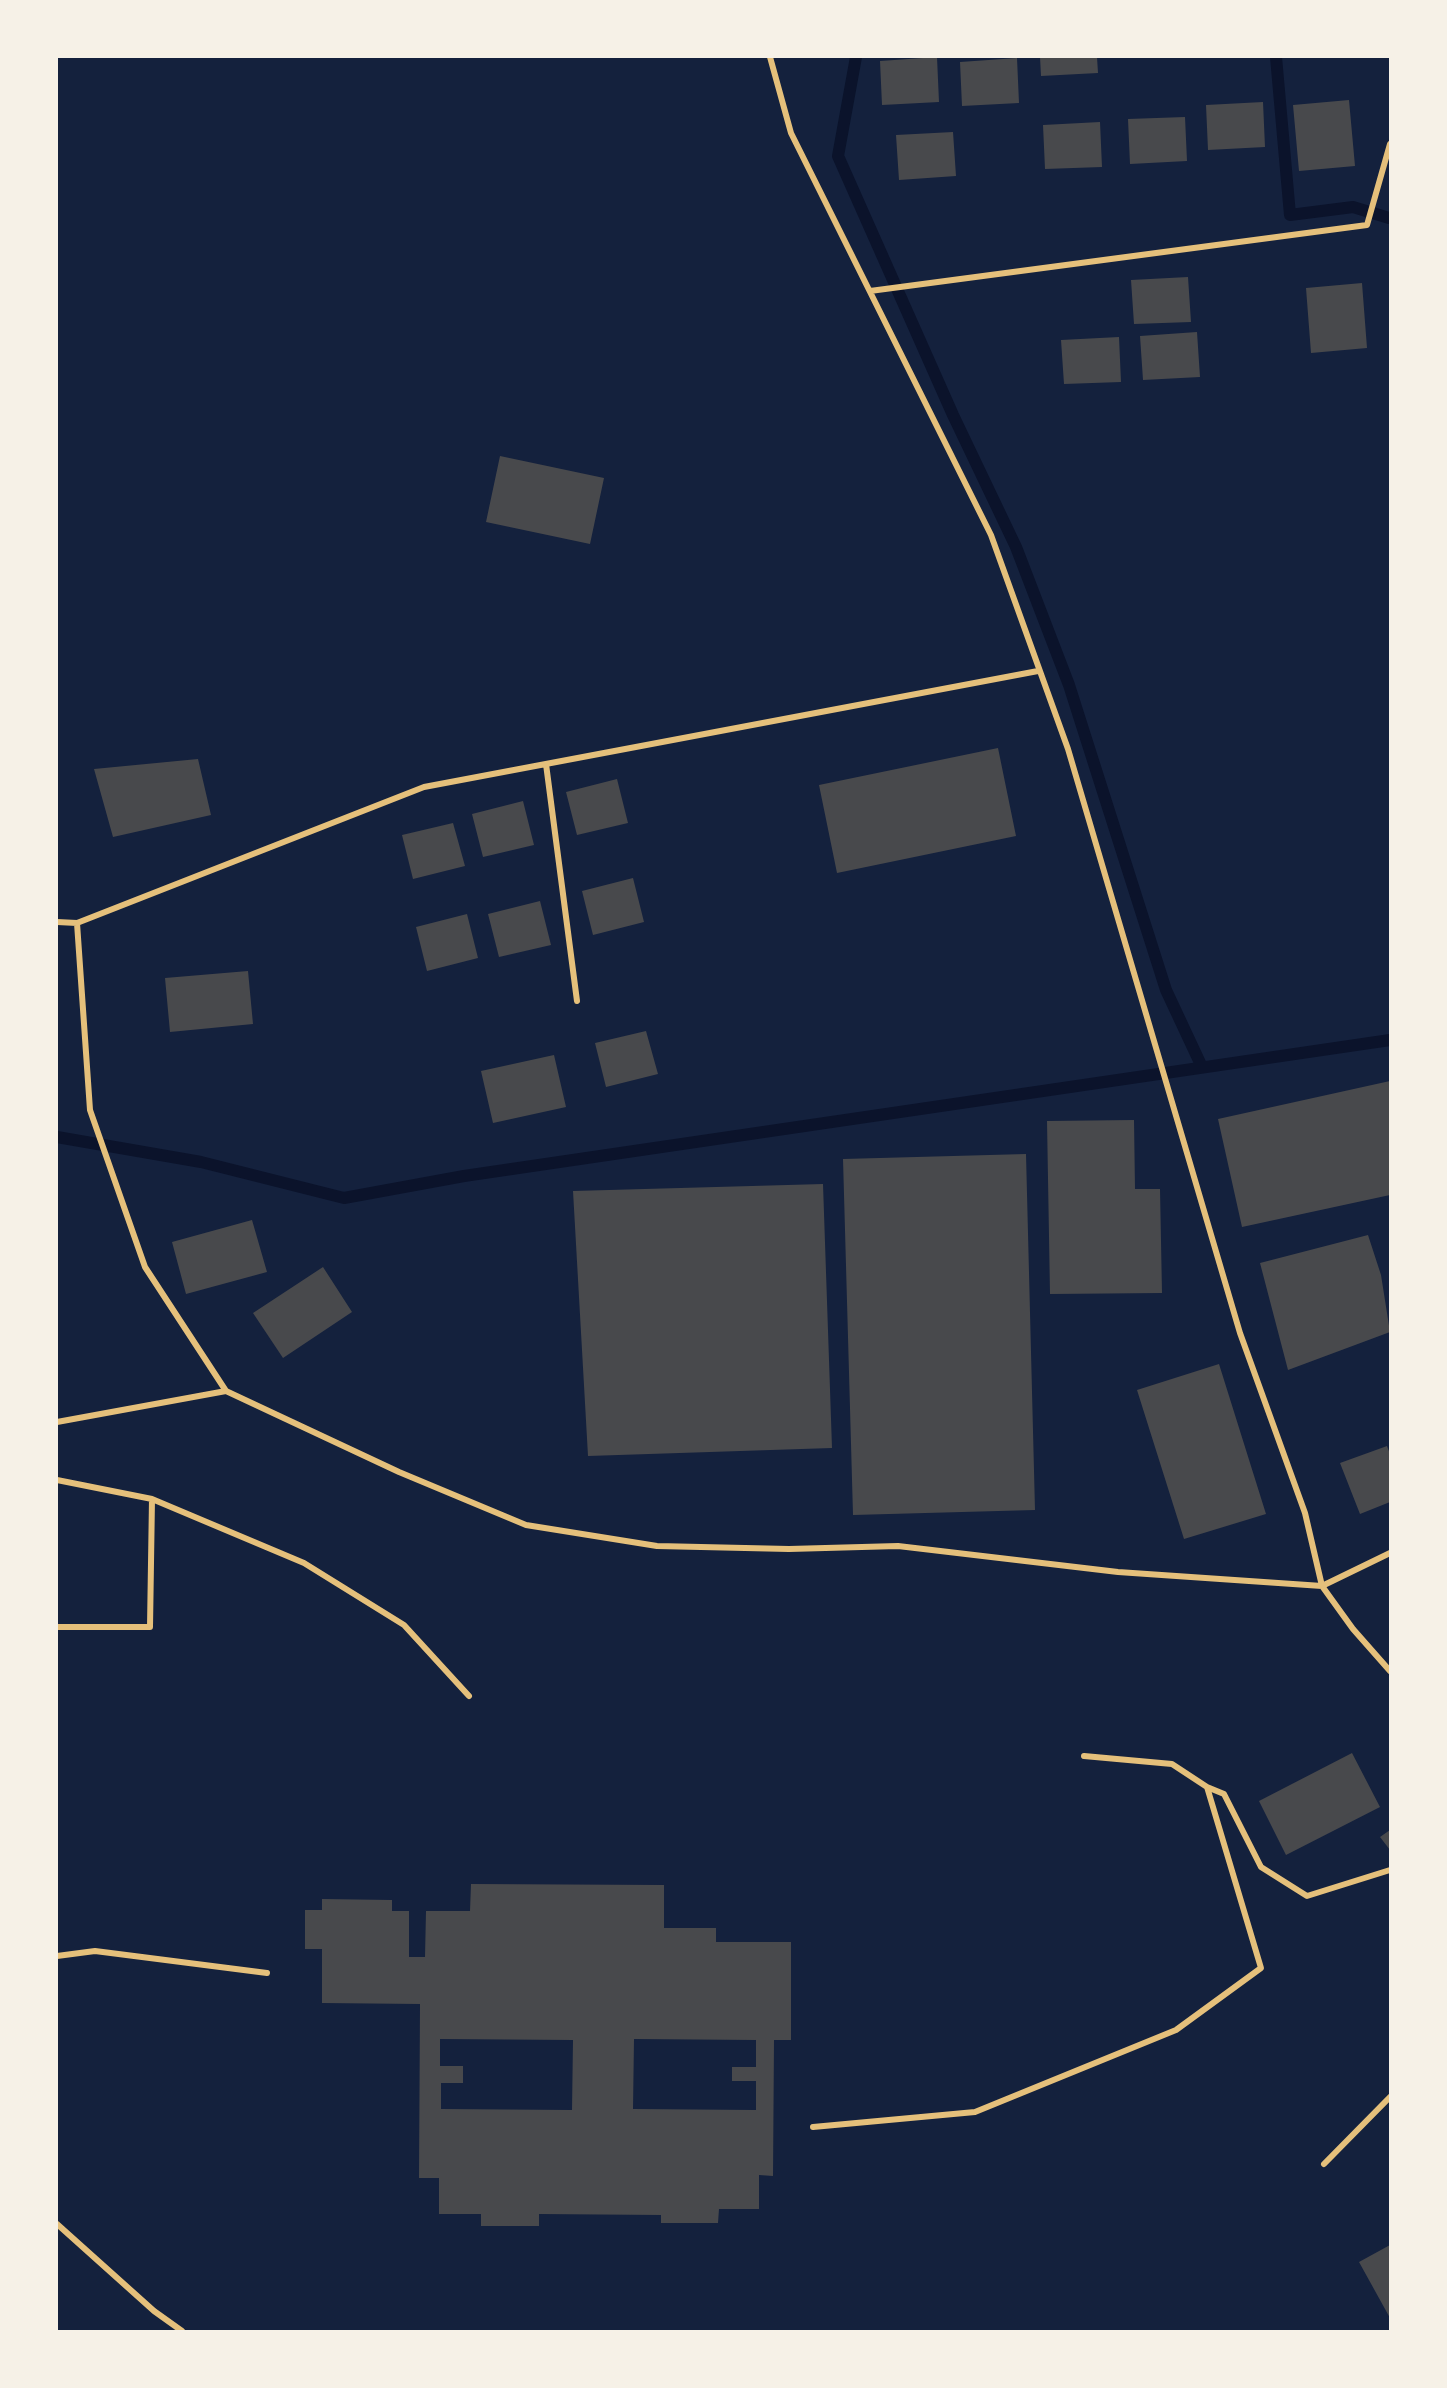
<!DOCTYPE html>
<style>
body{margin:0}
#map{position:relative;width:1447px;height:2388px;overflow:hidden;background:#14213d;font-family:"Noto Sans",sans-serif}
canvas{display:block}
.frame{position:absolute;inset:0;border:58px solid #f6f1e7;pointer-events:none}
</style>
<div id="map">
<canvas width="1447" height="2388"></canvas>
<div class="frame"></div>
</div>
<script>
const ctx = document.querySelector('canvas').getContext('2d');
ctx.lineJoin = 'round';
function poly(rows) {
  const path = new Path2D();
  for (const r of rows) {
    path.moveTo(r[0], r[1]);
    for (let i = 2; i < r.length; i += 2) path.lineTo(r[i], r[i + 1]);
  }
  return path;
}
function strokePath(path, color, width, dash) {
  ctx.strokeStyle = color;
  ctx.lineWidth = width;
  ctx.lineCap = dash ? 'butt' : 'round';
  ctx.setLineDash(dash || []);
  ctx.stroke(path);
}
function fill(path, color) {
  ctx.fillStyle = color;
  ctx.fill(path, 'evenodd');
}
strokePath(poly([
 [856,57,838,156,953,415,1016,547,1069,685,1166,990,1202,1067],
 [1276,57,1290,215,1353,207,1389,218],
 [57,1137,201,1162,344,1198,464,1176,1390,1040]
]), '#0b132b', 12);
fill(poly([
 [937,57,939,102,882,105,880,61],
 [1040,57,1097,57,1098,73,1041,76],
 [1017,58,1019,103,962,106,960,62],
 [1349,100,1355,166,1299,171,1293,105],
 [1263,102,1265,147,1208,150,1206,105],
 [1185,117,1187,161,1130,164,1128,119],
 [1100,122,1102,167,1045,169,1043,125],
 [953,132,956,176,899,180,896,135],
 [1188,277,1191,322,1134,324,1131,280],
 [1362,283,1367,348,1311,353,1306,288],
 [1197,332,1200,377,1143,380,1140,336],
 [1119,337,1121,382,1064,384,1061,340],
 [500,456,604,478,590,544,486,522],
 [998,748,1016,836,837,873,819,785],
 [198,759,211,815,113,837,94,769],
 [617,779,628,823,577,835,566,792],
 [523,801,534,845,483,857,472,814],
 [453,823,465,866,413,879,402,835],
 [633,878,644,922,593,935,582,891],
 [540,901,551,945,499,957,488,914],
 [467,914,478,958,427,971,416,927],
 [248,971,253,1024,170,1032,165,978],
 [646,1031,658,1074,606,1087,595,1043],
 [554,1055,566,1107,493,1123,481,1071],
 [1390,1081,1390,1195,1242,1227,1218,1119],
 [1134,1120,1135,1189,1160,1189,1162,1293,1050,1294,1047,1121],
 [1026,1154,1035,1510,853,1515,843,1159],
 [823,1184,832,1448,588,1456,573,1191],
 [252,1220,267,1272,186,1294,172,1242],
 [1368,1235,1381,1275,1390,1332,1288,1370,1260,1263],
 [323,1267,352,1312,283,1358,253,1313],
 [1219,1364,1266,1514,1184,1539,1137,1390],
 [1387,1446,1390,1454,1390,1502,1360,1514,1340,1463],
 [1352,1753,1380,1807,1286,1855,1259,1801],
 [1390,1830,1390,1850,1380,1837],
 [471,1884,664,1885,664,1928,716,1928,716,1942,791,1942,791,2040,774,2040,773,2176,759,2175,759,2209,719,2209,718,2223,661,2223,661,2215,539,2214,539,2226,481,2226,481,2214,439,2214,439,2178,419,2178,420,2004,322,2003,322,1949,305,1949,305,1910,322,1910,322,1899,392,1900,392,1911,409,1911,409,1957,425,1957,426,1911,470,1911],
 [440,2039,573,2040,572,2110,441,2109,441,2083,463,2083,463,2066,440,2066],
 [634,2039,756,2040,756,2067,732,2067,732,2081,756,2081,756,2110,633,2109],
 [1390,2245,1390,2318,1359,2262]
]), '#48494c');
strokePath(poly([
 [770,57,791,133,991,535,1068,749,1240,1333,1305,1513,1322,1586,1353,1629,1390,1671],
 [870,291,1367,225,1390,144],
 [546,764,577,1001],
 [57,922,77,923,424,787,1038,671],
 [77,923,90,1110,145,1267,226,1391,399,1472,526,1525,657,1546,789,1549,898,1546,1118,1572,1322,1586,1390,1553],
 [57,1422,226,1391],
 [57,1480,152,1499,150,1627,57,1627],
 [152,1499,304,1563,404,1625,469,1696],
 [1084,1756,1172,1764,1207,1787,1224,1794,1261,1867,1307,1896,1390,1870],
 [57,1956,95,1951,267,1973],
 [813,2127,975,2112,1176,2030,1261,1968,1207,1787],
 [1324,2164,1390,2097],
 [57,2224,154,2311,182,2331]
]), '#e5c07b', 6);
</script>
